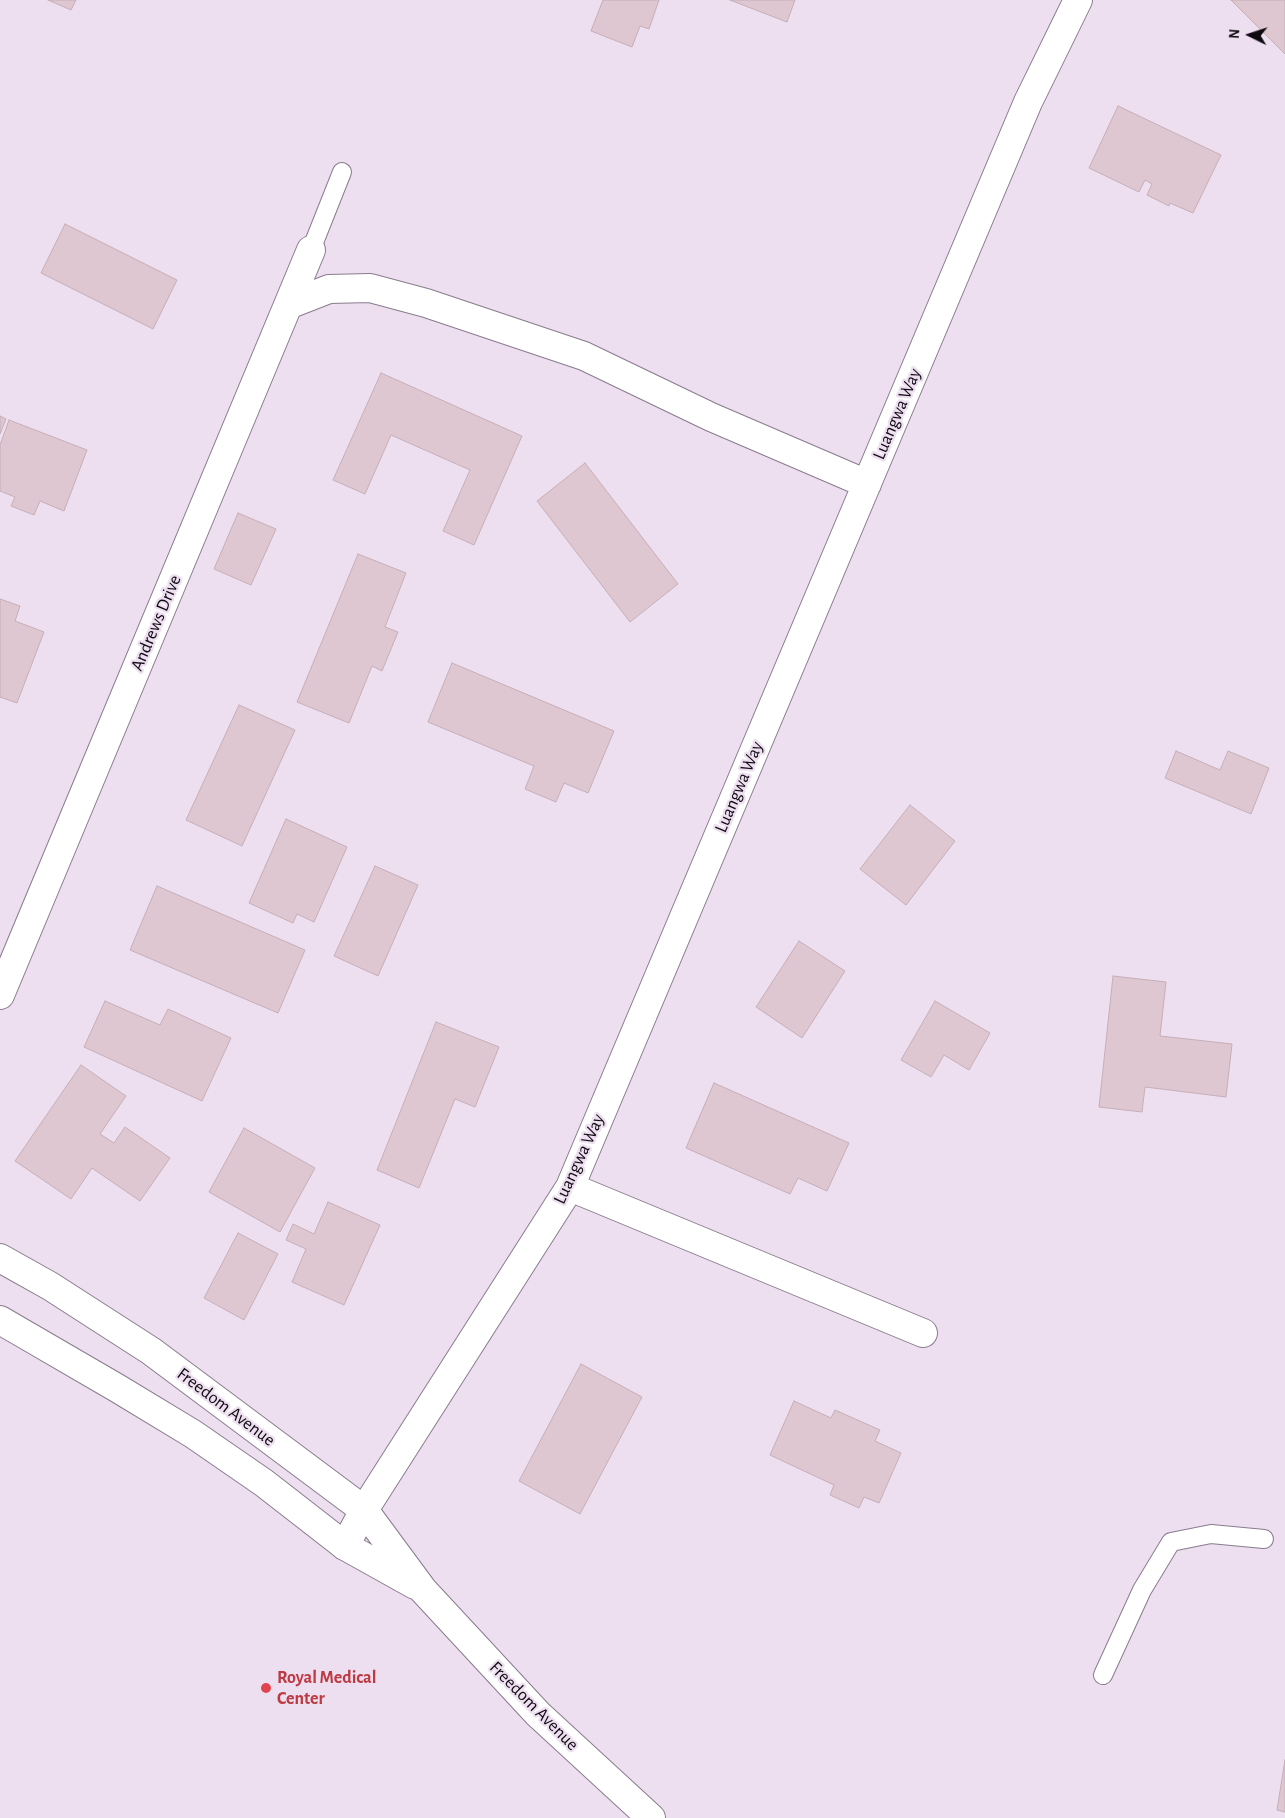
<!DOCTYPE html>
<style>
body{margin:0}
#map{position:relative;width:1285px;height:1818px;overflow:hidden;background:#eddef0;font-family:"Alegreya Sans",sans-serif}
canvas{display:block}
.north{position:absolute;left:1225px;top:10px;width:50px;height:50px;-webkit-text-stroke:4px #eddef0;paint-order:stroke;rotate:274deg;font-size:14px;font-weight:700;line-height:20px;text-align:center;color:#0e0a0f}
.north::after{content:'';display:block;margin:auto;width:18px;height:22px;background:#0e0a0f;clip-path:polygon(50% 0,100% 100%,50% 72%,0 100%)}
</style>
<div id="map">
<canvas width="1285" height="1818"></canvas>
<div class="north">N</div>
</div>
<script>
const ctx = document.querySelector('canvas').getContext('2d');
ctx.lineJoin = 'round';
function fill(path, color) {
  ctx.fillStyle = color;
  ctx.fill(path, 'evenodd');
}
function poly(rows) {
  const path = new Path2D();
  for (const r of rows) {
    path.moveTo(r[0], r[1]);
    for (let i = 2; i < r.length; i += 2) path.lineTo(r[i], r[i + 1]);
  }
  return path;
}
function strokePath(path, color, width, dash) {
  ctx.strokeStyle = color;
  ctx.lineWidth = width;
  ctx.lineCap = dash ? 'butt' : 'round';
  ctx.setLineDash(dash || []);
  ctx.stroke(path);
}
function label(font, color, halo, rows, align = 'center') {
  ctx.font = font + ' "Alegreya Sans",sans-serif';
  ctx.lineWidth = 4.5;
  ctx.setLineDash([]);
  ctx.textBaseline = 'middle';
  ctx.strokeStyle = halo;
  ctx.fillStyle = color;
  for (const [text, x, y, turn = 0] of rows) {
    ctx.save();
    ctx.translate(x, y);
    ctx.rotate((+turn || 0) * Math.PI / 180);
    ctx.textAlign = isNaN(turn) ? turn : align;
    if (halo) ctx.strokeText(text, 0, 0);
    ctx.fillText(text, 0, 0);
    ctx.restore();
  }
}
const building = poly([
 [48,0,76,0,71,10,48,0],
 [603,0,659,0,649,29,640,26,632,47,591,31,603,0],
 [730,0,795,0,787,22,730,0],
 [1231,0,1285,0,1285,54,1231,0],
 [1118,106,1221,155,1193,213,1170,203,1169,206,1147,195,1152,184,1145,180,1139,192,1089,168,1118,106],
 [65,224,177,280,153,329,41,273,65,224],
 [381,373,522,436,474,545,443,531,470,470,391,435,365,494,333,480,381,373],
 [0,416,6,419,0,434,0,416],
 [9,420,87,450,64,511,40,501,34,515,11,506,15,497,0,491,0,445,9,420],
 [585,463,678,584,630,622,537,501,585,463],
 [238,513,276,529,251,585,214,569,238,513],
 [358,554,406,573,385,627,398,632,382,671,372,666,349,723,297,702,358,554],
 [0,599,20,606,15,621,44,632,17,703,0,697,0,599],
 [452,663,614,731,588,793,564,783,556,802,525,789,534,766,428,722,452,663],
 [239,705,295,730,242,846,186,820,239,705],
 [1176,751,1220,770,1228,751,1269,768,1251,814,1165,778,1176,751],
 [910,805,955,841,906,905,860,869,910,805],
 [286,819,347,847,314,922,297,914,293,923,249,903,286,819],
 [375,866,418,885,378,976,334,956,375,866],
 [157,886,305,950,278,1013,130,950,157,886],
 [799,941,845,971,802,1038,756,1007,799,941],
 [1113,976,1166,982,1160,1036,1232,1044,1226,1097,1145,1087,1142,1112,1099,1107,1113,976],
 [105,1001,160,1025,168,1009,231,1038,202,1101,84,1047,105,1001],
 [935,1001,990,1033,969,1070,944,1055,931,1077,901,1060,935,1001],
 [436,1022,499,1047,475,1107,455,1099,419,1188,377,1170,436,1022],
 [81,1065,126,1096,100,1134,114,1143,125,1127,170,1158,140,1201,92,1168,71,1199,15,1161,81,1065],
 [714,1083,849,1143,827,1191,798,1178,790,1194,686,1148,714,1083],
 [244,1128,315,1168,280,1232,209,1192,244,1128],
 [328,1202,380,1225,344,1305,292,1282,306,1249,286,1240,293,1224,314,1234,328,1202],
 [238,1233,278,1254,244,1320,204,1298,238,1233],
 [581,1364,642,1397,580,1514,519,1481,581,1364],
 [794,1401,831,1418,835,1410,880,1430,875,1441,901,1453,879,1503,864,1497,859,1508,830,1495,834,1485,770,1455,794,1401],
 [1285,1760,1285,1812,1277,1810,1285,1760]
]);
fill(building, '#dfc7d1');
strokePath(building, '#c5aeb7', 1);
const lane = poly([
 [311,250,342,172],
 [1103,1675,1142,1590,1171,1542,1211,1534,1264,1539]
]);
const street = poly([
 [288,305,329,289,370,288,426,303,584,356,711,417,867,484],
 [0,995,311,250],
 [570,1187,923,1333],
 [345,1546,364,1510,570,1187,1028,102,1078,0]
]);
const secondary = poly([
 [0,1258,50,1286,151,1351,364,1510,423,1590,538,1714,651,1818],
 [0,1320,117,1388,193,1434,264,1483,345,1546,415,1585]
]);
strokePath(lane, '#897c8d', 20);
strokePath(street, '#897c8d', 30);
strokePath(secondary, '#897c8d', 30);
strokePath(lane, '#fff', 18);
strokePath(street, '#fff', 28);
strokePath(secondary, '#fff', 28);
for (const [x, y, r, color] of [
 [266,1688,6,"#e0444e"]
]) {
  const dot = new Path2D();
  dot.arc(x, y, r, 0, 2 * Math.PI);
  ctx.fillStyle = color;
  ctx.fill(dot);
  strokePath(dot, '#eddef0', 2);
}
label('18px', '#0e0a0f', '#eddef0', [
 ["Luangwa Way",897,414,-67],
 ["Andrews Drive",156,623,-67],
 ["Luangwa Way",739,787,-67],
 ["Luangwa Way",579,1159,-65],
 ["Freedom Avenue",226,1407,37],
 ["Freedom Avenue",534,1706,45]
]);
label('bold 18px', '#be3a42', '#eddef0', [
 ["Royal Medical",277,1678],
 ["Center",277,1699]
], 'left');
</script>
